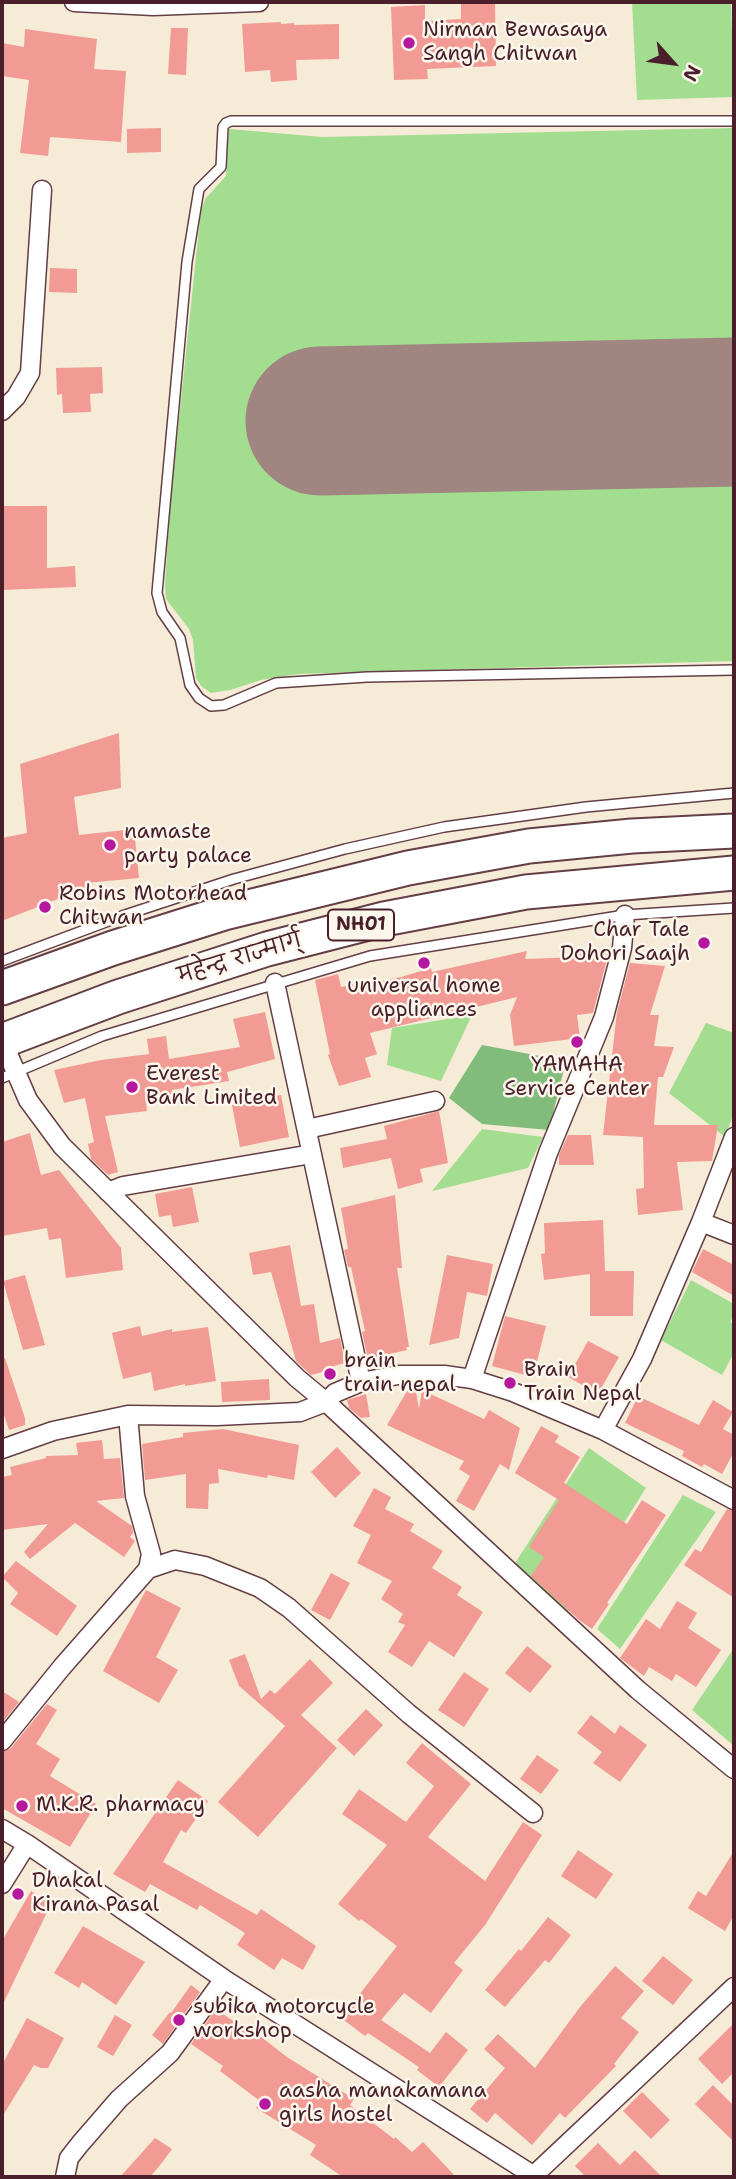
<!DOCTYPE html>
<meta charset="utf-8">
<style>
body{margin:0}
#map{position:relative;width:736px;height:2179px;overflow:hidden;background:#f6ebd7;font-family:"Shantell Sans",sans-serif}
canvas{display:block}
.frame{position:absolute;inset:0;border:4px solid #4a1f2b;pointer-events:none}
.north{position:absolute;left:638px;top:28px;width:70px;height:70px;-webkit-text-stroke:5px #fbf7ec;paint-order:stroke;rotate:118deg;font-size:19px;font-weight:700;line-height:28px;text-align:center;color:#4a1f2b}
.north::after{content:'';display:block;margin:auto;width:24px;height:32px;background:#4a1f2b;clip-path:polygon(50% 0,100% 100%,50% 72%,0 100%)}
</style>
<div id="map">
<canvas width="736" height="2179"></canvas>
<div class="frame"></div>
<div class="north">N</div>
</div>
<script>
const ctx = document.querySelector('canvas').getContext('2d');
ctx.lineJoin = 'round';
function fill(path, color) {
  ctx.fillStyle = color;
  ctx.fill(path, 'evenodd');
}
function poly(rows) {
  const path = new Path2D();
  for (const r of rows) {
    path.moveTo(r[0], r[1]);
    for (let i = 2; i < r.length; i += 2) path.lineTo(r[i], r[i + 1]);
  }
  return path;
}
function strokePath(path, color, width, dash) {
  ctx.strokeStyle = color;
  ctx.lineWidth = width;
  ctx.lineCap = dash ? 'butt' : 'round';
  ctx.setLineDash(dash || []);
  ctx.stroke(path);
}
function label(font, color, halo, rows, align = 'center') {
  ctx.font = font + ' "Shantell Sans","Playpen Sans Deva",sans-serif';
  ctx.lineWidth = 5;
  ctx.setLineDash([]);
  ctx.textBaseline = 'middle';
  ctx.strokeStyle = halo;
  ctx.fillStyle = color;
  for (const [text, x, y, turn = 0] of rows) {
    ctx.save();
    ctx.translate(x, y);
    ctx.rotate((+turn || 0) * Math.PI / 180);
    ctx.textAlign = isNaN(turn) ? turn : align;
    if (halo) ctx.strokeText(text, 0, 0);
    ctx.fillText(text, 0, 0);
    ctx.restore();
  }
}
fill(poly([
 [632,2,731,2,734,97,637,100],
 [734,128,734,355,303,366,309,462,734,452,734,661,299,674,261,680,230,690,211,693,201,686,196,678,193,640,189,629,166,599,165,586,170,505,201,209,206,198,226,176,229,129,322,137],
 [472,1015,441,1081,387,1065,392,1028],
 [706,1023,734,1033,734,1113,725,1137,669,1093],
 [482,1129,543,1137,528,1168,432,1191],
 [691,1280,734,1304,734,1315,730,1322,734,1325,734,1353,722,1375,661,1340],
 [589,1448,646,1488,563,1619,512,1568],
 [683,1495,716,1512,620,1649,597,1629],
 [734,1648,734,1746,692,1710]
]), '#a3dd90');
fill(poly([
 [482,1045,566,1061,549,1130,482,1124,449,1098]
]), '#82bc7a');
strokePath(poly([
 [320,421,734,412]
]), '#a08581', 149);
fill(poly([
 [461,2,495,2,496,66,427,69,428,79,394,80,391,7,425,5,425,21,461,19],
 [281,22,281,24,294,23,294,25,339,24,339,59,296,60,297,80,271,82,270,70,245,72,242,24],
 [171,28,188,28,186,75,168,74],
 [25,29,97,39,94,69,126,71,121,142,50,137,48,156,20,153,29,80,2,76,2,43,24,47],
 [161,128,161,152,127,153,127,129],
 [50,268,77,269,77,293,49,292],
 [102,367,103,393,90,394,91,412,63,413,62,394,57,395,56,368],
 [2,506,47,506,47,568,75,566,76,587,2,590],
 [119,733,121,788,74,797,79,835,134,829,139,878,86,883,87,892,68,895,2,921,2,838,27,833,20,764],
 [610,948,593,1013,577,1015,580,1038,514,1046,510,1015,517,997,370,1033,377,1054,365,1058,371,1077,339,1086,328,1055,330,1054,315,980,338,974,341,987,380,978,381,981,401,977,431,968,432,972,527,951,525,959,578,957,580,951],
 [630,963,665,966,650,1015,659,1015,654,1046,674,1047,663,1077,658,1077,654,1125,718,1125,712,1161,677,1162,683,1210,638,1215,636,1189,644,1188,643,1137,603,1135,617,1012],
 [265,1012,275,1059,227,1072,229,1081,172,1090,173,1099,146,1102,147,1111,105,1116,118,1172,108,1175,91,1159,88,1144,94,1142,85,1098,64,1103,54,1070,101,1060,149,1054,147,1039,166,1036,169,1059,240,1047,233,1019],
 [281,1095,289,1137,240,1147,232,1105],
 [439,1111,448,1163,420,1169,423,1182,398,1189,391,1158,343,1168,340,1148,387,1139,384,1126],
 [30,1133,41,1175,59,1170,121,1248,123,1270,66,1278,61,1238,49,1240,47,1228,2,1236,2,1142],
 [568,1135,591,1135,594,1165,559,1165,559,1155],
 [192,1187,199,1222,173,1227,171,1215,159,1217,155,1194],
 [395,1195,402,1268,397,1268,409,1347,406,1347,407,1350,368,1359,362,1332,365,1331,351,1267,348,1267,344,1250,348,1249,341,1208],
 [603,1220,605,1271,634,1271,633,1316,590,1316,590,1274,544,1280,541,1254,545,1253,544,1223],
 [290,1245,301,1306,314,1304,320,1343,340,1338,345,1363,334,1366,335,1369,311,1375,296,1361,271,1272,253,1275,249,1253],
 [703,1249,734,1265,734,1296,692,1272],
 [447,1255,493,1264,487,1296,467,1292,459,1338,429,1345],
 [25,1275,45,1345,23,1350,3,1281],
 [505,1316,546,1326,533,1377,492,1366],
 [140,1326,142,1336,172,1329,172,1332,208,1327,216,1381,185,1386,185,1384,154,1391,151,1372,123,1379,112,1333],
 [588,1341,619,1357,598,1394,568,1377],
 [5,1358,25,1418,25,1425,9,1430,2,1409,2,1359],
 [269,1379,270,1400,222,1402,221,1382],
 [410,1386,415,1386,419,1409,422,1390,484,1419,489,1410,520,1428,509,1470,500,1464,474,1511,456,1501,470,1476,459,1469,464,1461,387,1425],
 [366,1394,370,1417,361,1418,349,1408,347,1400],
 [638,1396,699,1425,713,1400,733,1412,723,1429,734,1435,734,1452,722,1474,704,1464,702,1467,682,1456,684,1451,625,1423],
 [541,1426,559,1436,555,1442,580,1457,564,1483,627,1524,642,1500,666,1515,607,1603,609,1604,592,1629,579,1620,531,1576,544,1557,529,1547,559,1500,515,1473],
 [223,1429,299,1445,294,1480,268,1475,267,1478,218,1469,219,1483,209,1484,208,1509,186,1508,186,1474,145,1480,142,1444,183,1437,183,1433],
 [102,1440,104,1459,120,1458,124,1498,96,1501,132,1526,133,1533,130,1537,135,1541,124,1557,75,1523,30,1559,24,1552,48,1524,2,1530,2,1477,12,1475,10,1467,46,1458,46,1456,78,1455,76,1443],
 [337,1447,361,1473,335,1498,311,1472],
 [374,1488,391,1497,385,1509,414,1524,410,1531,443,1551,432,1568,462,1587,457,1595,483,1612,454,1657,429,1641,412,1667,388,1652,405,1625,398,1622,403,1614,381,1599,392,1581,357,1563,371,1535,353,1526],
 [727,1509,734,1511,734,1598,684,1565,695,1549,701,1552],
 [16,1561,77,1606,57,1636,10,1604,18,1593,2,1577],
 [331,1573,350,1583,330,1620,311,1610],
 [146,1590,181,1608,156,1657,178,1670,159,1703,103,1671],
 [677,1601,697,1613,688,1628,721,1650,696,1687,676,1674,672,1681,649,1667,644,1676,620,1658,646,1619,660,1629],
 [527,1646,552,1666,530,1693,505,1673],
 [245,1654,261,1699,270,1690,275,1694,310,1659,333,1683,301,1715,337,1748,258,1837,218,1802,285,1726,239,1686,229,1660],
 [464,1672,489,1689,464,1727,438,1710],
 [2,1691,19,1702,2,1723],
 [47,1704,57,1710,36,1744,60,1759,50,1776,96,1804,70,1847,2,1808,2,1752,11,1748],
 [366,1709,383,1725,354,1756,337,1740],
 [591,1715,615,1734,620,1725,647,1745,620,1782,593,1763,602,1752,577,1733],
 [422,1743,471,1784,428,1837,485,1881,523,1822,542,1835,485,1925,454,1963,463,1970,431,2013,404,1993,381,2020,430,2053,446,2032,468,2050,439,2087,417,2070,419,2067,368,2033,365,2036,341,2018,397,1946,361,1919,359,1921,338,1904,387,1845,342,1814,359,1789,406,1822,434,1786,406,1763],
 [537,1755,559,1770,541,1794,520,1779],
 [178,1780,208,1801,186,1833,181,1830,163,1862,257,1915,261,1909,316,1946,303,1970,282,1958,274,1970,237,1945,245,1933,200,1905,197,1910,150,1884,145,1892,113,1874],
 [578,1850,613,1874,596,1899,561,1876],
 [734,1851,734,1915,725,1931,688,1908,698,1891,706,1896],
 [31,1891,51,1904,2,2006,2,1941],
 [548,1917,571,1935,549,1963,545,1960,505,2007,485,1990,519,1949,521,1951],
 [83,1926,145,1962,116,2005,82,1982,79,1988,54,1973],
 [663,1956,693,1980,673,2005,642,1981],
 [615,1966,644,1991,621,2018,639,2032,614,2064,616,2066,565,2118,560,2113,532,2145,495,2113,487,2123,470,2109,505,2068,484,2049,498,2034,535,2068,580,2007],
 [191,1985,200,1992,163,2044,152,2035,170,2012,171,2013],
 [216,2009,249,2032,251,2029,287,2057,354,2099,350,2105,394,2139,395,2137,412,2152,423,2142,456,2177,343,2177,310,2155,316,2145,256,2108,260,2101,220,2071,223,2066,191,2044],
 [115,2015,132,2025,113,2056,97,2047],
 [27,2018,64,2038,48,2068,41,2068,34,2065,2,2117,2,2065],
 [734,2023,734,2072,722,2084,698,2059],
 [713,2085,734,2106,734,2142,695,2104],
 [642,2092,670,2120,651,2139,623,2111],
 [155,2138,172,2149,161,2164,150,2177,120,2177],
 [598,2143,620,2165,635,2150,662,2177,586,2177,575,2166]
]), '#f29b94');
const lane = poly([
 [734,121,231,121,226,123,223,127,221,167,199,189,187,262,157,593,162,612,180,638,190,685,199,698,211,706,224,705,276,683,367,677,734,670],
 [2,961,122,916,234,879,345,849,444,827,586,807,734,793],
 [2,1078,102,1036,370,956,625,915,734,908]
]);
const street = poly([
 [74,2,153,6,259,2],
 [2,411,16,397,30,373,42,190],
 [275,983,361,1382],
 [2,1040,28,1100,62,1146,297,1378,326,1402,638,1690,734,1769],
 [307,1129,435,1101],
 [108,1192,123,1186,312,1154],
 [701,1222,734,1235],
 [472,1379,513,1392,603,1430,734,1500],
 [128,1415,135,1496,151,1554,148,1569],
 [603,1430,642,1359,701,1222,734,1137],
 [2,1449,53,1431,128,1415,217,1416,300,1412,326,1402,335,1393,361,1382,398,1375,444,1375,472,1379,548,1153,604,1017,622,948,625,915],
 [2,1741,62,1667,148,1569,175,1560,205,1566,260,1588,289,1608,409,1714,533,1813],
 [2,1829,27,1844,224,1979,536,2177],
 [2,1884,27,1844],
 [65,2177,69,2158,80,2144,119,2099,170,2053,224,1979],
 [532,2177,734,1987]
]);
const highway = poly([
 [2,988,113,948,224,913,408,868,529,846,632,836,734,831],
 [2,1041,118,997,267,949,384,919,526,892,734,873]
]);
strokePath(lane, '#643e45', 12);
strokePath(street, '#643e45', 21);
strokePath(highway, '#643e45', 37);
strokePath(lane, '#fff', 9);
strokePath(street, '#fff', 18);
strokePath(highway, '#fff', 33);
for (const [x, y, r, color] of [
 [409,43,7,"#b5179e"],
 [110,845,7,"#b5179e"],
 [45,907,7,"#b5179e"],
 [704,943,7,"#b5179e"],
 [424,963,7,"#b5179e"],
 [577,1042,7,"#b5179e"],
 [132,1087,7,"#b5179e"],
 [330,1374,7,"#b5179e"],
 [510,1383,7,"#b5179e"],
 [22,1806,7,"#b5179e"],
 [18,1894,7,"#b5179e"],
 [179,2020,7,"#b5179e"],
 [265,2104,7,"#b5179e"]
]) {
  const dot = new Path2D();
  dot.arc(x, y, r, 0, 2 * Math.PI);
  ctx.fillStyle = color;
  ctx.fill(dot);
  strokePath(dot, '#fbf7ec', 2.5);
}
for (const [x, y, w] of [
 [361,925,66]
]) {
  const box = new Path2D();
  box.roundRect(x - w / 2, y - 15.5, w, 31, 5);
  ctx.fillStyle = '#fbf7ec';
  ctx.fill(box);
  strokePath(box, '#4a1f2b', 2);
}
label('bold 19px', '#4a1f2b', null, [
 ["NH01",361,925]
]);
label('21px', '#4a1f2b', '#fbf7ec', [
 ["Nirman Bewasaya",423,31],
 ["Sangh Chitwan",423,55],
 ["namaste",124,833],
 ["party palace",124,857],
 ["Robins Motorhead",59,895],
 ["Chitwan",59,919],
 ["Char Tale",690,931,"right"],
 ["Dohori Saajh",690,955,"right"],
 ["universal home",424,987,"center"],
 ["appliances",424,1011,"center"],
 ["YAMAHA",577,1066,"center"],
 ["Service Center",577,1090,"center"],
 ["Everest",146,1075],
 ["Bank Limited",146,1099],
 ["brain",344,1362],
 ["train nepal",344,1386],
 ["Brain",524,1371],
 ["Train Nepal",524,1395],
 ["M.K.R. pharmacy",36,1806],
 ["Dhakal",32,1882],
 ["Kirana Pasal",32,1906],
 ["subika motorcycle",193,2008],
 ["workshop",193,2032],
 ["aasha manakamana",279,2092],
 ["girls hostel",279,2116]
], 'left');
label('21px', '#4a1f2b', '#fbf7ec', [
 ["महेन्द्र राज्मार्ग्",240,959,-17]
]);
</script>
